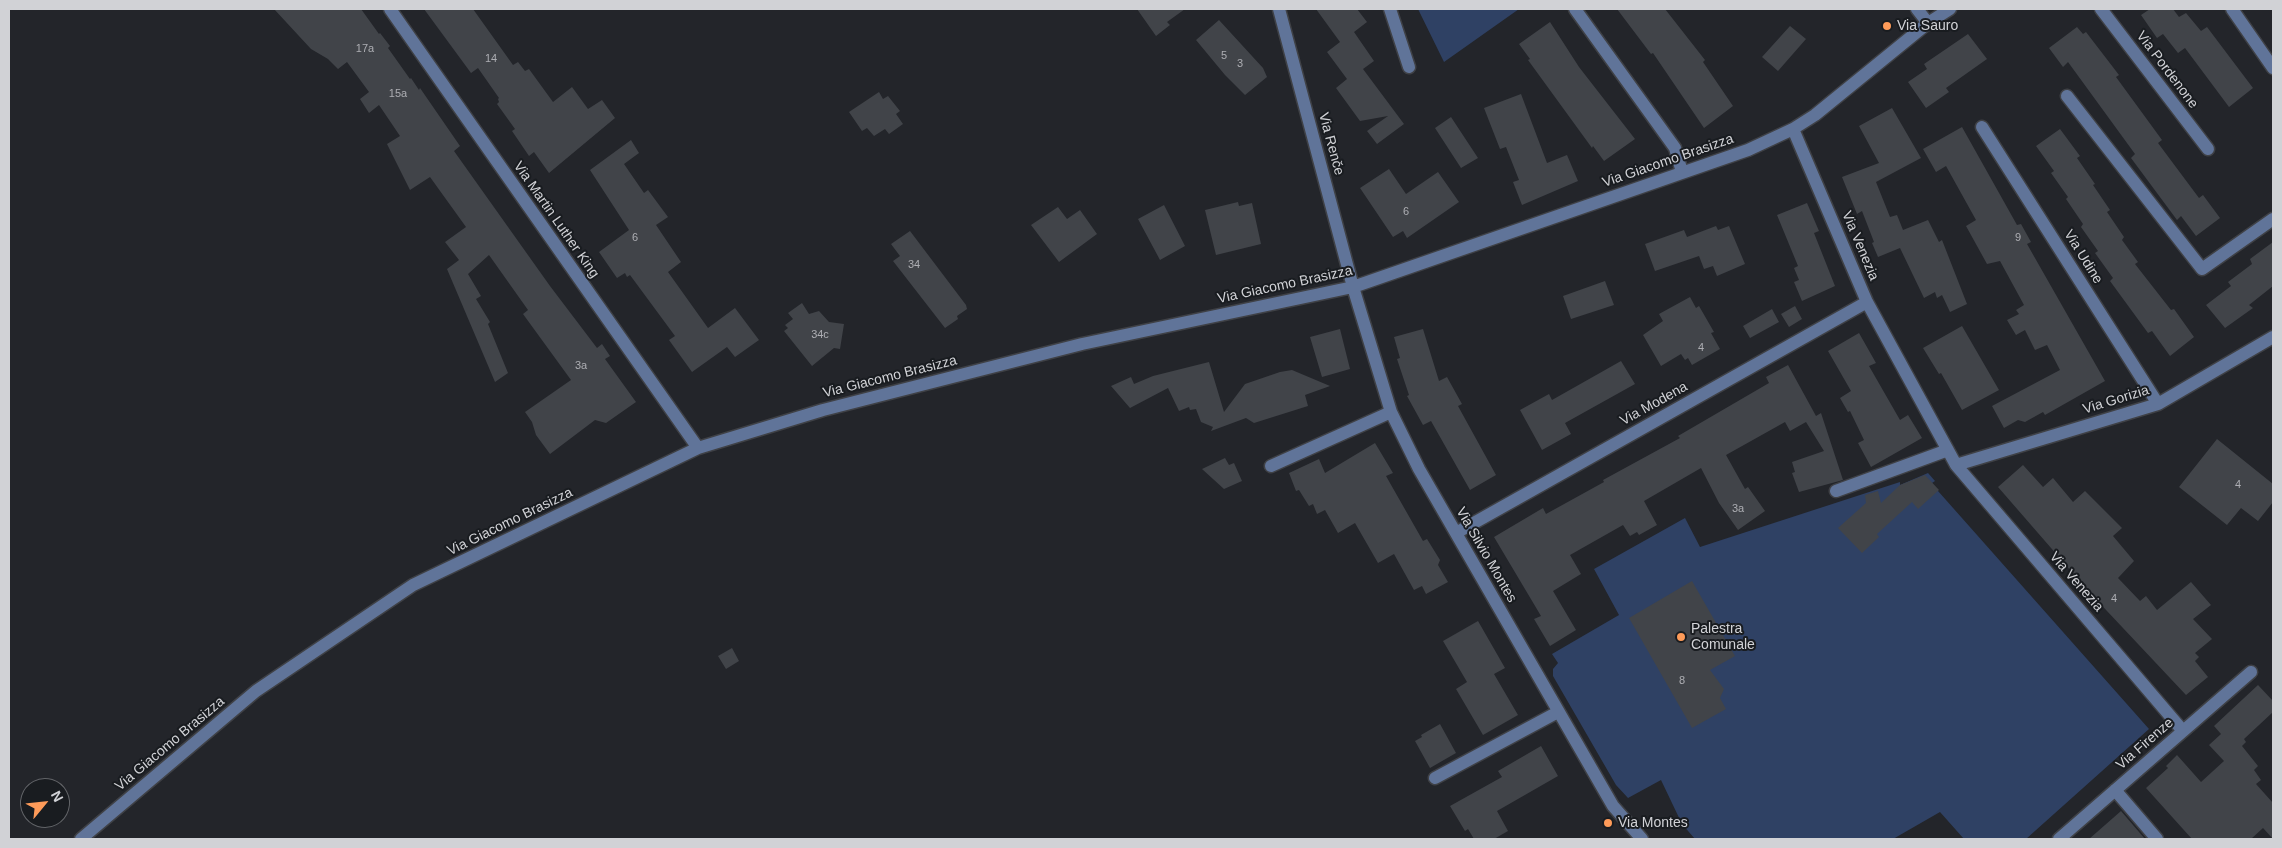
<!DOCTYPE html>
<meta charset="utf-8">
<style>
body{margin:0}
#map{position:relative;width:2282px;height:848px;overflow:hidden;background:#23252a;font-family:Helvetica,sans-serif}
canvas{display:block}
.frame{position:absolute;inset:0;border:10px solid #d1d2d6;pointer-events:none}
.north{position:absolute;left:20px;top:778px;width:50px;height:50px;box-sizing:border-box;background:#191c20;border:1px solid #636569;border-radius:50%;rotate:62deg;font-size:14px;font-weight:700;line-height:20px;text-align:center;color:#d1d2d6}
.north::after{content:'';display:block;margin:auto;width:18px;height:22px;background:#fe9b59;clip-path:polygon(50% 0,100% 100%,50% 72%,0 100%)}
</style>
<div id="map">
<canvas width="2282" height="848"></canvas>
<div class="frame"></div>
<div class="north">N</div>
</div>
<script>
const ctx = document.querySelector('canvas').getContext('2d');
ctx.lineJoin = 'round';
function fill(path, color) {
  ctx.fillStyle = color;
  ctx.fill(path, 'evenodd');
}
function poly(rows) {
  const path = new Path2D();
  for (const r of rows) {
    path.moveTo(r[0], r[1]);
    for (let i = 2; i < r.length; i += 2) path.lineTo(r[i], r[i + 1]);
  }
  return path;
}
function strokePath(path, color, width, dash) {
  ctx.strokeStyle = color;
  ctx.lineWidth = width;
  ctx.lineCap = dash ? 'butt' : 'round';
  ctx.setLineDash(dash || []);
  ctx.stroke(path);
}
function label(font, color, halo, rows, align = 'center') {
  ctx.font = font + ' Helvetica,sans-serif';
  ctx.lineWidth = 4;
  ctx.setLineDash([]);
  ctx.textBaseline = 'middle';
  ctx.strokeStyle = halo;
  ctx.fillStyle = color;
  for (const [text, x, y, turn = 0] of rows) {
    ctx.save();
    ctx.translate(x, y);
    ctx.rotate((+turn || 0) * Math.PI / 180);
    ctx.textAlign = isNaN(turn) ? turn : align;
    if (halo) ctx.strokeText(text, 0, 0);
    ctx.fillText(text, 0, 0);
    ctx.restore();
  }
}
fill(poly([
 [1418,9,1519,9,1444,62],
 [1928,473,1935,481,1932,483,1938,491,2149,729,2026,839,1964,839,1940,812,1893,839,1695,839,1682,824,1661,780,1628,798,1616,785,1553,676,1553,669,1558,663,1552,654,1619,615,1594,569,1685,518,1700,547,1900,482,1900,485]
]), '#2f4164');
fill(poly([
 [274,9,361,9,379,34,380,33,390,46,388,48,410,79,411,78,419,90,420,88,460,146,454,151,550,286,597,348,602,344,610,356,605,359,636,402,606,423,595,420,550,454,536,435,532,422,525,412,571,380,523,314,528,310,489,255,468,274,481,296,476,299,490,322,488,324,508,373,495,382,447,269,459,260,445,242,466,227,430,177,410,190,387,144,400,136,379,105,369,113,360,99,369,92,347,62,338,69,328,59,311,49],
 [424,9,473,9,513,65,518,62,525,71,529,69,553,102,572,87,588,109,602,100,615,118,549,173,534,152,529,156,512,131,515,129,497,104,499,102,498,99,499,98,478,68,471,73],
 [1137,9,1185,9,1167,22,1170,25,1156,36],
 [1316,9,1357,9,1367,22,1354,32,1374,61,1363,69,1404,124,1377,144,1367,131,1388,116,1360,121,1336,88,1347,79,1327,52,1340,42],
 [1617,9,1665,9,1705,60,1703,62,1733,106,1704,128,1653,53,1651,54],
 [2150,9,2173,9,2179,17,2186,13,2201,31,2207,27,2253,88,2229,107,2185,48,2178,53,2163,34,2157,38,2141,15],
 [1219,20,1263,68,1267,77,1245,95,1225,75,1196,40],
 [1550,22,1579,67,1635,139,1604,161,1593,146,1592,148,1528,60,1530,59,1519,44],
 [1790,26,1806,39,1778,71,1762,57],
 [2077,27,2083,34,2086,32,2119,75,2116,77,2162,140,2158,143,2199,198,2203,195,2220,218,2196,236,2181,216,2177,220,2131,158,2135,154,2068,62,2063,67,2049,48],
 [1968,34,1987,59,1946,88,1949,92,1926,108,1908,82,1927,69,1924,64],
 [879,92,883,99,888,96,900,111,896,114,903,124,889,134,885,129,874,136,867,128,862,131,849,112],
 [1521,94,1547,163,1567,155,1578,181,1522,205,1513,182,1519,180,1506,147,1500,149,1484,108],
 [1892,108,1921,158,1876,182,1890,217,1897,215,1903,230,1928,220,1939,242,1942,240,1967,304,1950,312,1942,295,1937,298,1935,292,1924,298,1900,248,1878,257,1872,243,1874,242,1862,211,1857,214,1842,177,1879,163,1859,126],
 [1451,117,1478,158,1461,168,1435,128],
 [1962,127,2017,225,2021,224,2031,242,2027,244,2105,381,2045,415,2043,412,2025,422,2018,420,2004,428,1992,406,2060,370,2047,345,2035,350,2025,330,2016,335,2007,320,2019,314,2016,310,2024,305,2000,261,1987,264,1966,226,1976,220,1946,166,1936,172,1923,149],
 [2060,129,2080,156,2077,158,2095,184,2093,185,2110,210,2107,212,2124,237,2122,240,2138,262,2135,264,2171,310,2174,309,2194,337,2170,356,2152,331,2148,333,2110,281,2113,278,2095,253,2098,251,2081,227,2083,224,2066,199,2068,197,2051,173,2054,171,2036,146],
 [631,140,639,153,624,164,644,193,648,190,668,217,656,225,681,262,668,272,708,328,735,308,759,340,735,357,727,347,692,372,669,340,675,336,630,275,627,277,625,273,617,278,599,252,629,230,590,170],
 [1389,169,1406,194,1438,172,1459,202,1407,238,1403,231,1393,237,1360,188],
 [1238,202,1239,206,1252,203,1261,244,1216,255,1205,210],
 [1807,203,1819,231,1814,233,1835,286,1802,301,1794,282,1799,280,1794,268,1798,266,1777,215],
 [1164,205,1185,246,1160,260,1138,219],
 [1058,207,1067,219,1080,210,1097,234,1059,262,1031,225],
 [1716,226,1718,230,1729,226,1745,264,1717,276,1713,266,1704,269,1699,256,1655,271,1645,244,1684,230,1687,237],
 [910,231,966,305,967,309,957,316,958,319,945,328,893,261,900,256,891,244],
 [2273,242,2273,286,2249,305,2253,308,2225,328,2206,305,2231,286,2228,282,2252,264,2250,259],
 [1605,281,1614,305,1571,319,1563,296],
 [1690,297,1696,308,1699,306,1714,332,1711,333,1720,349,1692,365,1688,358,1685,360,1681,354,1661,366,1643,335,1663,321,1659,314],
 [802,303,809,314,819,311,829,322,844,324,840,349,834,348,812,366,784,331,788,328,785,325,793,319,788,313],
 [1795,306,1802,319,1789,327,1781,314],
 [1772,309,1779,322,1750,338,1743,326],
 [1962,326,1999,390,1962,410,1941,373,1939,374,1923,348],
 [1340,329,1350,369,1322,377,1310,337],
 [1423,329,1439,381,1447,377,1462,404,1458,406,1496,475,1470,490,1431,421,1423,425,1407,396,1409,395,1397,359,1400,358,1394,337],
 [1859,333,1876,363,1869,366,1900,420,1908,415,1922,438,1871,467,1858,443,1864,440,1850,411,1848,412,1840,398,1851,391,1828,351],
 [1621,361,1635,384,1565,423,1571,434,1542,450,1520,410,1549,394,1552,400],
 [1209,362,1224,412,1245,384,1280,372,1292,370,1330,386,1305,395,1308,406,1254,423,1246,418,1211,431,1213,427,1201,422,1196,409,1190,410,1189,407,1179,411,1168,388,1130,408,1111,386,1131,377,1134,384,1153,376],
 [1788,365,1816,416,1821,413,1843,480,1799,492,1792,473,1795,472,1792,462,1824,451,1806,422,1790,431,1785,422,1726,455,1745,489,1748,487,1765,511,1738,530,1719,503,1701,468,1644,501,1657,525,1639,535,1637,532,1630,536,1623,525,1570,555,1581,574,1553,591,1576,630,1550,646,1534,619,1541,616,1494,537,1543,508,1546,514,1604,482,1603,480,1680,438,1678,436,1769,383,1766,377],
 [2217,439,2273,484,2273,502,2258,521,2241,508,2227,525,2179,487],
 [1375,443,1393,473,1386,476,1423,541,1427,539,1440,560,1438,565,1448,582,1426,594,1422,586,1414,590,1394,554,1378,563,1355,523,1338,533,1325,510,1317,514,1313,504,1309,506,1299,490,1296,491,1289,473,1319,459,1325,473],
 [1225,458,1229,465,1234,463,1242,481,1224,489,1202,469],
 [2023,465,2043,487,2053,478,2073,502,2085,491,2122,528,2113,536,2134,561,2118,578,2140,601,2146,596,2157,610,2191,582,2211,605,2193,619,2212,639,2195,653,2199,657,2195,661,2208,677,2186,695,2091,594,1998,487],
 [1925,475,1939,490,1918,509,1912,502,1877,534,1879,537,1862,553,1838,528,1866,503,1865,495,1878,491,1881,503,1900,485],
 [1692,581,1735,656,1710,670,1724,689,1720,698,1726,709,1692,728,1629,618],
 [1478,621,1505,668,1494,674,1518,715,1483,735,1456,689,1467,682,1443,641],
 [732,648,739,661,726,669,718,656],
 [2258,685,2273,701,2273,712,2244,739,2246,742,2242,746,2258,766,2254,770,2261,780,2256,784,2273,803,2273,839,2263,828,2251,839,2192,839,2146,788,2168,768,2166,766,2177,755,2201,782,2224,761,2209,745,2221,734,2214,726],
 [1440,724,1456,753,1430,768,1415,741,1422,737,1421,735],
 [1541,746,1558,776,1497,811,1508,831,1494,839,1474,839,1468,829,1465,831,1450,806,1502,777,1498,771],
 [2121,811,2145,839,2089,839]
]), '#414449');
const minor = poly([
 [390,9,698,448],
 [1279,9,1353,287,1391,412,1419,469,1613,806,1642,839],
 [1390,9,1409,67],
 [1575,9,1675,148,1682,172],
 [1917,9,1928,23],
 [2101,9,2208,149],
 [2232,9,2273,68],
 [2067,96,2202,269,2273,219],
 [1982,127,2158,404],
 [1793,129,1867,302,1956,465,2183,731],
 [1956,465,2158,404,2273,337],
 [1271,466,1391,412],
 [1836,491,1948,450],
 [1456,533,1867,302],
 [1435,778,1558,712],
 [2115,790,2157,839],
 [81,839,256,691,413,585,698,448,823,410,1082,344,1353,287,1748,150,1793,129,1815,115,1928,23,1950,9],
 [2059,839,2251,672]
]);
strokePath(minor, '#3f4146', 15);
strokePath(minor, '#607499', 12);
for (const [x, y, r, color] of [
 [1887,26,5,"#fe9b59"],
 [1681,637,5,"#fe9b59"],
 [1608,823,5,"#fe9b59"]
]) {
  const dot = new Path2D();
  dot.arc(x, y, r, 0, 2 * Math.PI);
  ctx.fillStyle = color;
  ctx.fill(dot);
  strokePath(dot, '#191c20', 2);
}
label('11px', '#adaeb3', null, [
 ["17a",365,49],
 ["5",1224,56],
 ["14",491,59],
 ["3",1240,64],
 ["15a",398,94],
 ["6",1406,212],
 ["6",635,238],
 ["9",2018,238],
 ["34",914,265],
 ["34c",820,335],
 ["4",1701,348],
 ["3a",581,366],
 ["4",2238,485],
 ["3a",1738,509],
 ["4",2114,599],
 ["8",1682,681]
]);
label('14px', '#d1d2d6', '#191c20', [
 ["Via Sauro",1897,26],
 ["Palestra",1691,629],
 ["Comunale",1691,645],
 ["Via Montes",1618,823]
], 'left');
label('14px', '#d1d2d6', '#191c20', [
 ["Via Pordenone",2167,70,53],
 ["Via Renče",1331,144,75],
 ["Via Giacomo Brasizza",1668,161,-19],
 ["Via Martin Luther King",556,220,55],
 ["Via Venezia",1860,246,67],
 ["Via Udine",2083,257,58],
 ["Via Giacomo Brasizza",1285,285,-12],
 ["Via Giacomo Brasizza",890,377,-14],
 ["Via Gorizia",2116,400,-17],
 ["Via Modena",1654,404,-29],
 ["Via Giacomo Brasizza",510,522,-26],
 ["Via Silvio Montes",1486,555,60],
 ["Via Venezia",2076,582,49],
 ["Via Giacomo Brasizza",170,744,-40],
 ["Via Firenze",2145,744,-41]
]);
</script>
